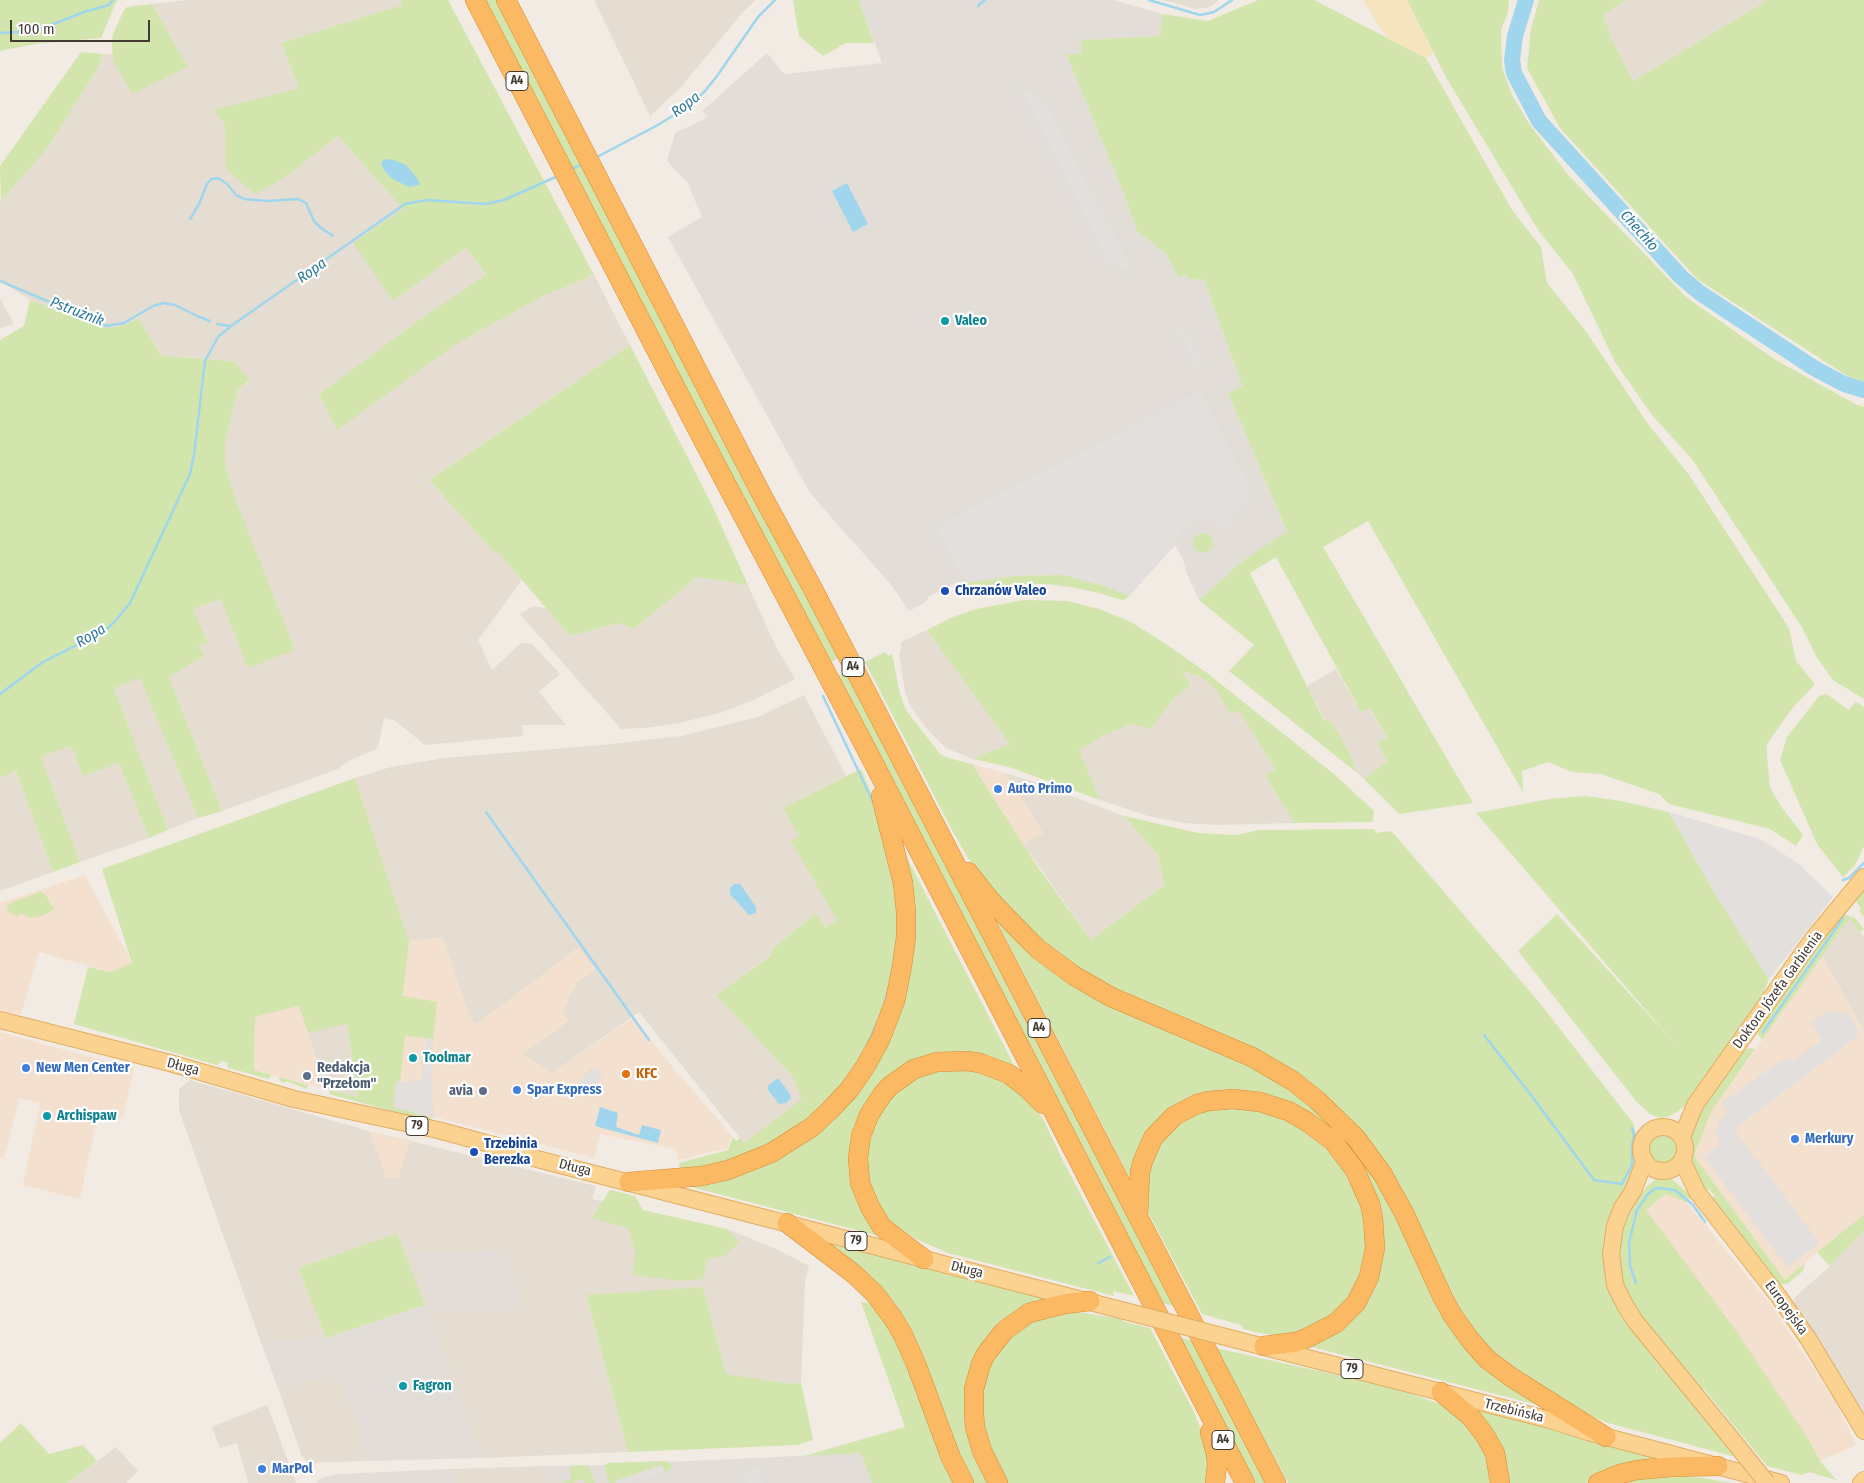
<!DOCTYPE html>
<meta charset="utf-8">
<style>
body{margin:0}
#map{position:relative;width:1864px;height:1483px;overflow:hidden;background:#f1ebe3;font-family:"Fira Sans Condensed",sans-serif}
canvas{display:block}
.scale{position:absolute;left:10px;top:20px;width:140px;height:22px;box-sizing:border-box;border:2px solid #433b33;border-top:0;padding-left:6px;font-size:15px;line-height:18px;white-space:nowrap;color:#433b33;-webkit-text-stroke:4px #fff;paint-order:stroke}
</style>
<div id="map">
<canvas width="1864" height="1483"></canvas>
<div class="scale">100 m</div>
</div>
<script>
const ctx = document.querySelector('canvas').getContext('2d');
ctx.lineJoin = 'round';
function fill(path, color) {
  ctx.fillStyle = color;
  ctx.fill(path, 'evenodd');
}
function poly(rows) {
  const path = new Path2D();
  for (const r of rows) {
    if (r.length === 3) {
      path.moveTo(r[0] + r[2], r[1]);
      path.arc(r[0], r[1], r[2], 0, 2 * Math.PI);
      continue;
    }
    path.moveTo(r[0], r[1]);
    for (let i = 2; i < r.length; i += 2) path.lineTo(r[i], r[i + 1]);
  }
  return path;
}
function strokePath(path, color, width, dash) {
  ctx.strokeStyle = color;
  ctx.lineWidth = width;
  ctx.lineCap = dash ? 'butt' : 'round';
  ctx.setLineDash(dash || []);
  ctx.stroke(path);
}
function label(font, color, halo, rows, align = 'center') {
  ctx.font = font + ' "Fira Sans Condensed",sans-serif';
  ctx.lineWidth = 4.5;
  ctx.setLineDash([]);
  ctx.textBaseline = 'middle';
  ctx.strokeStyle = halo;
  ctx.fillStyle = color;
  for (const [text, x, y, turn = 0] of rows) {
    ctx.save();
    ctx.translate(x, y);
    ctx.rotate((+turn || 0) * Math.PI / 180);
    ctx.textAlign = isNaN(turn) ? turn : align;
    if (halo) ctx.strokeText(text, 0, 0);
    ctx.fillText(text, 0, 0);
    ctx.restore();
  }
}
fill(poly([
 [187,0,401,0,403,5,281,43,299,88,225,125,226,169,283,179,338,136,403,209,394,300,466,248,486,276,412,325,319,394,337,429,455,345,543,296,585,279,593,273,630,345,429,480,493,551,498,551,522,580,478,640,492,670,521,643,532,644,560,674,539,692,566,725,522,725,523,736,425,745,394,720,384,718,378,746,376,749,348,761,338,769,222,811,169,677,198,645,207,642,193,609,221,599,238,506,225,465,225,442,238,390,249,381,207,359,161,355,138,318,122,326,105,328,30,300,0,281,0,200,1,201,46,150,97,70,103,54,112,54,114,60,188,67,152,4],
 [594,0,756,0,743,12,681,87,650,116],
 [1163,0,1219,0,1210,7,1196,9],
 [1626,0,1768,0,1633,81,1612,40,1602,15],
 [0,298,14,324,0,328],
 [697,577,748,585,775,645,795,679,751,701,723,712,679,723,644,728,621,729,520,614,534,606,548,609,570,636,620,623,634,629],
 [927,630,1011,744,973,759,946,748,927,729,911,707,905,692,899,653,901,651,901,642],
 [1336,669,1361,712,1369,708,1387,737,1377,742,1387,761,1364,779,1356,772,1351,756,1332,722,1325,720,1307,686],
 [1181,671,1201,677,1217,690,1230,713,1239,709,1275,769,1265,775,1294,823,1219,825,1184,823,1148,816,1100,800,1078,750,1100,737,1131,724,1151,729,1175,697,1191,686],
 [140,677,198,818,168,830,114,688],
 [804,695,846,776,783,808,800,836,792,842,838,920,826,928,816,913,773,948,770,955,716,995,792,1076,803,1099,744,1143,639,1012,552,1073,522,1054,568,1021,563,1010,576,983,595,969,578,948,477,1024,470,1018,442,937,409,941,355,778,391,767,444,758,602,745,681,736,758,717],
 [71,746,83,775,119,763,149,838,80,862,41,757],
 [16,771,53,872,0,891,0,778],
 [1005,773,1035,782,1124,816,1158,855,1164,885,1091,940,1023,844,1043,833],
 [1849,919,1864,937,1864,1031,1822,956],
 [347,1023,358,1097,326,1089,308,1033],
 [190,1080,369,1131,596,1186,592,1199,730,1230,778,1250,809,1266,805,1282,801,1382,791,1384,726,1375,703,1287,586,1296,628,1452,482,1458,397,1233,298,1268,326,1338,260,1340,179,1110,179,1089],
 [1864,1230,1864,1414,1794,1305,1795,1297,1830,1266],
 [337,1376,358,1422,366,1461,310,1463,305,1460,301,1454,278,1388],
 [267,1405,268,1407,296,1483,248,1483,237,1443,220,1448,212,1427],
 [116,1447,138,1471,126,1483,68,1483],
 [543,1466,550,1483,456,1483,451,1469]
]), '#e5ddd1');
fill(poly([
 [972,764,1005,773,1043,833,1023,844],
 [85,875,132,963,110,972,39,952,21,1015,0,1010,0,903],
 [442,937,470,1018,477,1024,578,948,595,969,576,983,563,1010,568,1021,522,1054,552,1073,634,1017,670,1064,732,1136,727,1148,678,1160,676,1149,600,1134,594,1158,392,1106,409,941],
 [1822,956,1864,1031,1864,1215,1817,1252,1785,1280,1694,1156,1711,1112],
 [299,1006,326,1089,254,1070,255,1017],
 [0,1032,134,1069,123,1119,98,1114,80,1199,23,1185,40,1103,19,1098,4,1158,0,1157],
 [369,1131,410,1142,398,1179,386,1178],
 [1666,1194,1686,1202,1772,1306,1836,1402,1856,1445,1820,1461,1809,1440,1646,1210]
]), '#f4e0ce');
fill(poly([
 [859,0,1113,0,1162,14,1160,36,1081,40,1082,54,1066,54,1124,194,1137,231,1166,254,1178,278,1185,274,1188,279,1204,280,1242,387,1228,393,1287,533,1245,559,1199,600,1187,574,1183,559,1175,545,1129,596,1104,586,1063,575,1016,576,960,584,958,582,927,597,928,599,924,603,909,611,892,586,810,493,668,237,702,217,687,182,667,161,675,133,708,117,702,111,767,53,784,74,882,63],
 [505,1250,523,1310,436,1311,412,1253],
 [425,1305,482,1458,366,1461,358,1422,337,1376,278,1388,260,1340,326,1338],
 [861,1453,872,1483,550,1483,543,1466,604,1465],
 [451,1469,456,1483,317,1483,318,1480,325,1477,338,1474]
]), '#e3ddd8');
fill(poly([
 [0,0,117,0,101,38,35,44,0,51],
 [401,0,448,0,593,273,585,279,543,296,455,345,337,430,319,394,412,325,486,275,466,248,393,301,353,243,403,209,338,136,283,179,255,194,226,169,225,125,214,110,299,88,281,43,402,5],
 [481,0,500,0,840,657,828,664],
 [793,0,859,0,874,43,846,43,823,56,799,36],
 [1258,0,1314,0,1426,58,1512,210,1541,247,1547,283,1585,330,1648,424,1689,475,1789,628,1796,661,1815,684,1790,711,1767,744,1767,756,1770,787,1780,805,1803,835,1796,846,1770,829,1669,804,1659,794,1601,774,1572,772,1548,762,1522,771,1523,792,1368,521,1323,547,1473,803,1399,814,1364,779,1387,761,1377,742,1387,737,1370,708,1361,712,1276,557,1250,573,1324,720,1332,722,1351,756,1356,772,1229,671,1254,645,1199,600,1245,559,1287,532,1228,393,1242,386,1204,280,1188,279,1185,274,1178,278,1166,254,1137,231,1124,194,1066,54,1081,54,1081,40,1160,36,1162,14,1208,21],
 [1407,0,1509,0,1508,12,1501,30,1502,67,1512,95,1530,125,1569,176,1686,297,1774,359,1855,404,1864,407,1864,699,1833,680,1817,658,1803,629,1692,459,1652,415,1615,362,1573,274,1538,230,1447,79],
 [1539,0,1626,0,1603,15,1612,40,1633,81,1768,0,1864,0,1864,382,1849,377,1697,279,1560,128,1527,68,1531,29],
 [152,4,188,67,132,94,113,60,112,41,113,34,123,12,127,7],
 [81,52,103,54,97,70,46,150,1,201,0,166],
 [30,300,105,328,122,326,138,318,161,355,235,362,249,380,238,390,225,442,225,465,238,506,295,650,248,668,221,599,193,609,208,643,198,645,204,656,169,677,222,811,198,818,140,678,114,688,168,830,149,838,119,763,83,776,71,746,41,757,80,862,53,872,16,771,0,778,0,340,24,326],
 [630,345,710,501,748,585,697,577,634,629,620,623,570,636,498,552,493,551,429,480],
 [1203,543,10],
 [1063,575,1104,586,1129,596,1126,599,1122,600,1099,593,1071,587,1046,584,1022,584,964,592,960,584,1016,576],
 [1024,600,1068,601,1099,609,1131,622,1169,646,1207,673,1335,775,1374,811,1373,822,1294,823,1265,775,1275,769,1239,710,1230,714,1217,690,1201,677,1182,671,1191,686,1175,697,1151,729,1131,724,1100,737,1079,750,1100,800,1009,767,973,759,1010,744,927,630,953,617,976,609],
 [885,652,888,656,892,654,900,694,906,710,940,754,948,758,972,764,1037,866,1091,940,1164,885,1158,855,1124,816,1198,833,1236,835,1259,830,1374,829,1375,833,1390,831,1394,834,1539,1002,1633,1123,1637,1138,1635,1145,1637,1165,1608,1275,1736,1457,1608,1423,1586,1414,1557,1399,1479,1344,1337,1111,1124,997,1060,958,1016,919,972,865,952,830,865,662],
 [848,671,1176,1306,1160,1303,835,678],
 [1827,694,1848,710,1856,702,1864,707,1864,846,1855,865,1843,877,1817,844,1780,760,1787,737,1819,696],
 [861,769,886,828,895,864,901,936,882,1019,845,1086,790,1136,727,1165,680,1170,679,1163,728,1150,733,1137,736,1141,740,1138,744,1143,802,1099,792,1076,716,995,770,956,773,948,816,913,826,928,837,920,791,841,799,836,783,808],
 [355,778,409,941,403,996,437,1002,433,1039,405,1036,400,1082,396,1081,394,1107,431,1117,433,1122,329,1094,330,1090,358,1097,347,1024,308,1033,299,1006,255,1017,254,1070,272,1075,269,1079,229,1068,227,1066,228,1063,222,1061,217,1065,74,1024,88,967,110,972,132,963,102,869],
 [1585,796,1621,801,1669,812,1714,892,1769,979,1757,1009,1689,1102,1677,1112,1667,1117,1660,1118,1650,1114,1636,1101,1518,951,1557,914,1676,1045,1476,813,1549,799],
 [906,856,1017,1071,934,1055,855,1131,883,1237,680,1184,812,1133,896,1014],
 [1864,888,1864,917,1859,911,1861,909,1856,901,1857,897],
 [40,892,45,894,54,909,42,916,31,918,20,913,18,917,8,912,7,908,9,904],
 [989,906,1018,937,1281,1079,1368,1160,1438,1297,1546,1407,1304,1345,1371,1291,1365,1179,1288,1106,1176,1109,1134,1186],
 [1845,914,1852,918,1853,916,1864,929,1860,932,1849,919,1762,1040,1758,1034,1758,1030,1839,918],
 [1750,1048,1755,1049,1711,1112,1694,1156,1785,1280,1805,1263,1803,1271,1787,1284,1780,1284,1776,1281,1712,1198,1715,1196,1709,1189,1707,1191,1704,1188,1693,1171,1690,1159,1692,1151,1690,1135,1693,1124,1743,1050],
 [965,1068,1007,1081,1031,1099,1044,1121,1062,1159,1134,1296,1113,1291,1114,1296,948,1253,916,1239,897,1226,892,1227,886,1222,865,1172,873,1123,896,1091,924,1074,937,1070],
 [279,1077,308,1085,307,1089,286,1081,285,1083,280,1081],
 [1206,1107,1263,1108,1321,1138,1353,1177,1371,1239,1352,1300,1307,1333,1272,1335,1254,1332,1243,1329,1241,1325,1202,1314,1150,1216,1147,1207,1145,1171,1165,1131],
 [1663,1149,15],
 [1668,1178,1672,1179,1692,1197,1686,1202,1666,1194,1646,1210,1737,1332,1809,1440,1820,1461,1836,1480,1809,1472,1802,1475,1767,1466,1704,1389,1701,1391,1656,1337,1634,1306,1625,1290,1621,1274,1619,1240,1624,1223,1645,1188,1656,1179],
 [610,1190,635,1196,643,1210,727,1229,739,1242,726,1255,707,1259,703,1279,681,1281,633,1275,635,1251,628,1228,592,1218],
 [1864,1215,1864,1230,1830,1266,1817,1252],
 [397,1233,425,1305,326,1338,298,1268],
 [820,1240,1053,1299,977,1355,989,1483,970,1483,919,1354],
 [703,1287,726,1374,791,1384,801,1382,813,1440,798,1445,628,1452,586,1295],
 [861,1302,877,1304,890,1322,958,1483,872,1483,861,1453,804,1456,905,1427],
 [1078,1312,1122,1319,1125,1322,1150,1328,1194,1412,1206,1442,1211,1461,1207,1483,1005,1483,981,1428,984,1375,1002,1341,1041,1315],
 [1176,1336,1196,1342,1270,1483,1253,1483],
 [1216,1348,1398,1389,1445,1406,1454,1412,1486,1446,1495,1483,1288,1483],
 [1469,1407,1678,1462,1603,1476,1586,1483,1505,1483],
 [21,1423,49,1454,83,1445,97,1461,68,1483,0,1483,0,1443],
 [666,1461,672,1465,671,1469,664,1472,662,1465,616,1481,616,1483,609,1483,604,1465,608,1463],
 [588,1465,595,1483,585,1483,583,1479,572,1483,558,1482,571,1480,571,1466],
 [1670,1476,1702,1478,1732,1483,1612,1483,1622,1480]
]), '#d2e5ac');
fill(poly([
 [1363,0,1407,0,1433,53,1426,58,1387,38]
]), '#f6e4be');
fill(poly([
 [1019,85,1048,106,1134,274,1107,259],
 [1184,329,1203,364,1197,366,1177,332],
 [1200,391,1249,488,1250,493,1248,499,1223,529,1215,520,1208,518,1191,522,1184,528,1175,539,1174,544,1138,585,1130,590,1120,590,1063,574,1016,574,966,581,937,527],
 [1669,812,1760,839,1799,864,1833,897,1769,979,1714,892],
 [1839,1011,1848,1014,1855,1023,1859,1035,1734,1129,1820,1243,1787,1267,1704,1157,1720,1145,1716,1131,1720,1120,1727,1112,1722,1103,1778,1063,1784,1059,1793,1061,1822,1040,1810,1022,1825,1013],
 [426,1038,433,1039,431,1081,434,1118,394,1107,396,1081,411,1083,411,1079,422,1080],
 [591,1068,602,1072,596,1092,576,1086],
 [662,1465,664,1472,632,1483,616,1483,615,1481],
 [758,1467,763,1483,747,1483,743,1472]
]), '#e2dfdc');
fill(poly([
 [391,159,406,165,417,178,420,185,409,187,391,178,384,170,381,163,383,160],
 [847,183,868,224,853,232,832,191],
 [734,884,740,884,756,907,756,913,749,915,730,894,730,888],
 [778,1078,790,1094,791,1098,786,1103,779,1104,768,1090,768,1086],
 [600,1107,618,1113,616,1127,639,1135,642,1125,661,1130,658,1143,595,1126]
]), '#9fd6ee');
strokePath(poly([
 [1149,0,1200,15,1214,12,1232,0],
 [978,6,985,0],
 [0,33,36,31,84,12,109,5,113,0],
 [595,158,656,126,689,106,705,91,717,76,758,17,775,0],
 [570,170,583,164],
 [190,219,199,204,207,184,211,179,218,178,227,184,236,195,244,199,268,201,298,199,306,203,314,221,321,228,333,236],
 [0,281,106,326,124,323,153,306,164,303,175,305,197,316,210,321],
 [217,324,230,326],
 [0,694,43,662,105,631,116,620,130,603,190,474,194,455,205,361,218,337,231,326,405,204,427,200,486,204,504,200,558,176],
 [823,696,872,800],
 [486,812,649,1040],
 [1843,880,1849,878,1864,863],
 [884,1005,888,991],
 [1763,1032,1843,918],
 [1484,1035,1531,1095,1594,1180,1622,1184,1632,1165,1632,1146,1634,1134,1632,1128],
 [868,1043,877,1023],
 [1098,1263,1110,1257],
 [1636,1283,1630,1266,1629,1243,1637,1210,1648,1194,1654,1189,1658,1188,1675,1190,1693,1205,1705,1222]
]), '#9fd6ee', 2.5);
strokePath(poly([
 [1526,0,1515,36,1512,60,1514,73,1539,121,1681,277,1700,293,1814,368,1844,384,1864,390]
]), '#9fd6ee', 16);
const major = poly([
 [0,1020,170,1063,294,1099,438,1130,497,1146,537,1159,1121,1310],
 [1663,1149,22],
 [1682,1137,1695,1105,1812,940,1864,877],
 [1645,1160,1633,1191,1622,1208,1615,1226,1611,1254,1615,1285,1625,1305,1635,1321,1726,1432],
 [1682,1160,1697,1192,1779,1297,1809,1340,1864,1431],
 [1245,1342,1550,1420,1588,1432,1781,1483],
 [1861,1483,1864,1480]
]);
const highway = poly([
 [475,0,694,423,870,756,1245,1483],
 [506,0,763,497,812,587,1276,1483],
 [968,872,990,900,1021,932,1038,949,1073,975,1111,997,1252,1057,1293,1081,1317,1100,1356,1138,1383,1175,1404,1213,1443,1298,1453,1316,1471,1341,1487,1359,1511,1377,1606,1437],
 [629,1182,702,1176,728,1170,771,1153,812,1127,831,1109,849,1090,865,1067,880,1040,895,1001,902,966,906,937,906,912,903,883,881,796],
 [1138,1216,1140,1172,1143,1161,1153,1138,1174,1116,1197,1104,1209,1101,1233,1099,1260,1102,1288,1111,1306,1121,1333,1141,1355,1170,1370,1204,1373,1218,1375,1248,1369,1277,1356,1303,1336,1323,1307,1338,1296,1342,1264,1346],
 [787,1223,854,1274,875,1294,893,1318,903,1335,916,1364,951,1458,964,1483],
 [924,1259,882,1227,870,1207,860,1183,858,1158,861,1136,869,1115,882,1095,890,1086,914,1069,937,1062,967,1061,980,1063,1009,1074,1027,1088,1043,1104],
 [1441,1392,1471,1417,1484,1434,1495,1453,1500,1483],
 [1210,1432,1216,1454,1217,1465,1215,1483],
 [998,1483,982,1451,975,1427,974,1414,974,1389,981,1364,986,1354,1004,1331,1029,1313,1064,1304,1090,1301],
 [1598,1483,1620,1474,1637,1470,1671,1467,1718,1466]
]);
strokePath(major, '#e1ad62', 18);
strokePath(highway, '#da8b34', 20);
strokePath(major, '#fcd291', 16);
strokePath(highway, '#fbb964', 19);
const majorBridge = poly([
 [1121,1310,1245,1342],
 [1726,1432,1767,1483]
]);
strokePath(majorBridge, '#e1ad62', 18, []);
strokePath(majorBridge, '#fcd291', 16);
for (const [x, y, r, color] of [
 [945,321,5,"#0f9aa8"],
 [945,591,5,"#1a4fb4"],
 [998,789,5,"#3f7fe0"],
 [413,1058,5,"#0f9aa8"],
 [26,1068,5,"#3f7fe0"],
 [626,1074,5,"#e8710a"],
 [307,1076,5,"#5c6f8a"],
 [517,1090,5,"#3f7fe0"],
 [483,1091,5,"#5c6f8a"],
 [47,1116,5,"#0f9aa8"],
 [1795,1139,5,"#3f7fe0"],
 [474,1152,5,"#1a4fb4"],
 [403,1386,5,"#0f9aa8"],
 [262,1469,5,"#3f7fe0"]
]) {
  const dot = new Path2D();
  dot.arc(x, y, r, 0, 2 * Math.PI);
  ctx.fillStyle = color;
  ctx.fill(dot);
  strokePath(dot, '#fff', 2);
}
for (const [x, y, w] of [
 [517,81,22],
 [853,667,22],
 [1039,1028,22],
 [417,1126,22],
 [856,1241,22],
 [1352,1369,22],
 [1223,1440,22]
]) {
  const box = new Path2D();
  box.roundRect(x - w / 2, y - 9.5, w, 19, 4);
  ctx.fillStyle = '#fff';
  ctx.fill(box);
  strokePath(box, '#433b33', 1);
}
label('bold 12px', '#433b33', null, [
 ["A4",517,81],
 ["A4",853,667],
 ["A4",1039,1028],
 ["79",417,1126],
 ["79",856,1241],
 ["79",1352,1369],
 ["A4",1223,1440]
]);
label('bold 14px', '#0d838f', '#fff', [
 ["Valeo",955,321],
 ["Toolmar",423,1058],
 ["Archispaw",57,1116],
 ["Fagron",413,1386]
], 'left');
label('bold 14px', '#164399', '#fff', [
 ["Chrzanów Valeo",955,591],
 ["Trzebinia",484,1144],
 ["Berezka",484,1160]
], 'left');
label('bold 14px', '#366cbe', '#fff', [
 ["Auto Primo",1008,789],
 ["New Men Center",36,1068],
 ["Spar Express",527,1090],
 ["Merkury",1805,1139],
 ["MarPol",272,1469]
], 'left');
label('14px', '#433b33', '#fff', [
 ["Doktora Józefa Garbienia",1778,990,-54],
 ["Długa",183,1067,15],
 ["Długa",575,1168,14],
 ["Długa",967,1270,14],
 ["Europejska",1786,1308,54],
 ["Trzebińska",1514,1411,14]
]);
label('bold 14px', '#4e5e75', '#fff', [
 ["Redakcja",317,1068],
 ["\"Przełom\"",317,1084],
 ["avia",473,1091,"right"]
], 'left');
label('bold 14px', '#c56008', '#fff', [
 ["KFC",636,1074]
], 'left');
label('italic 15px', '#2c799c', '#fff', [
 ["Ropa",686,105,-37],
 ["Chechło",1639,231,48],
 ["Ropa",312,271,-35],
 ["Pstrużnik",77,312,21],
 ["Ropa",91,636,-31]
]);
</script>
